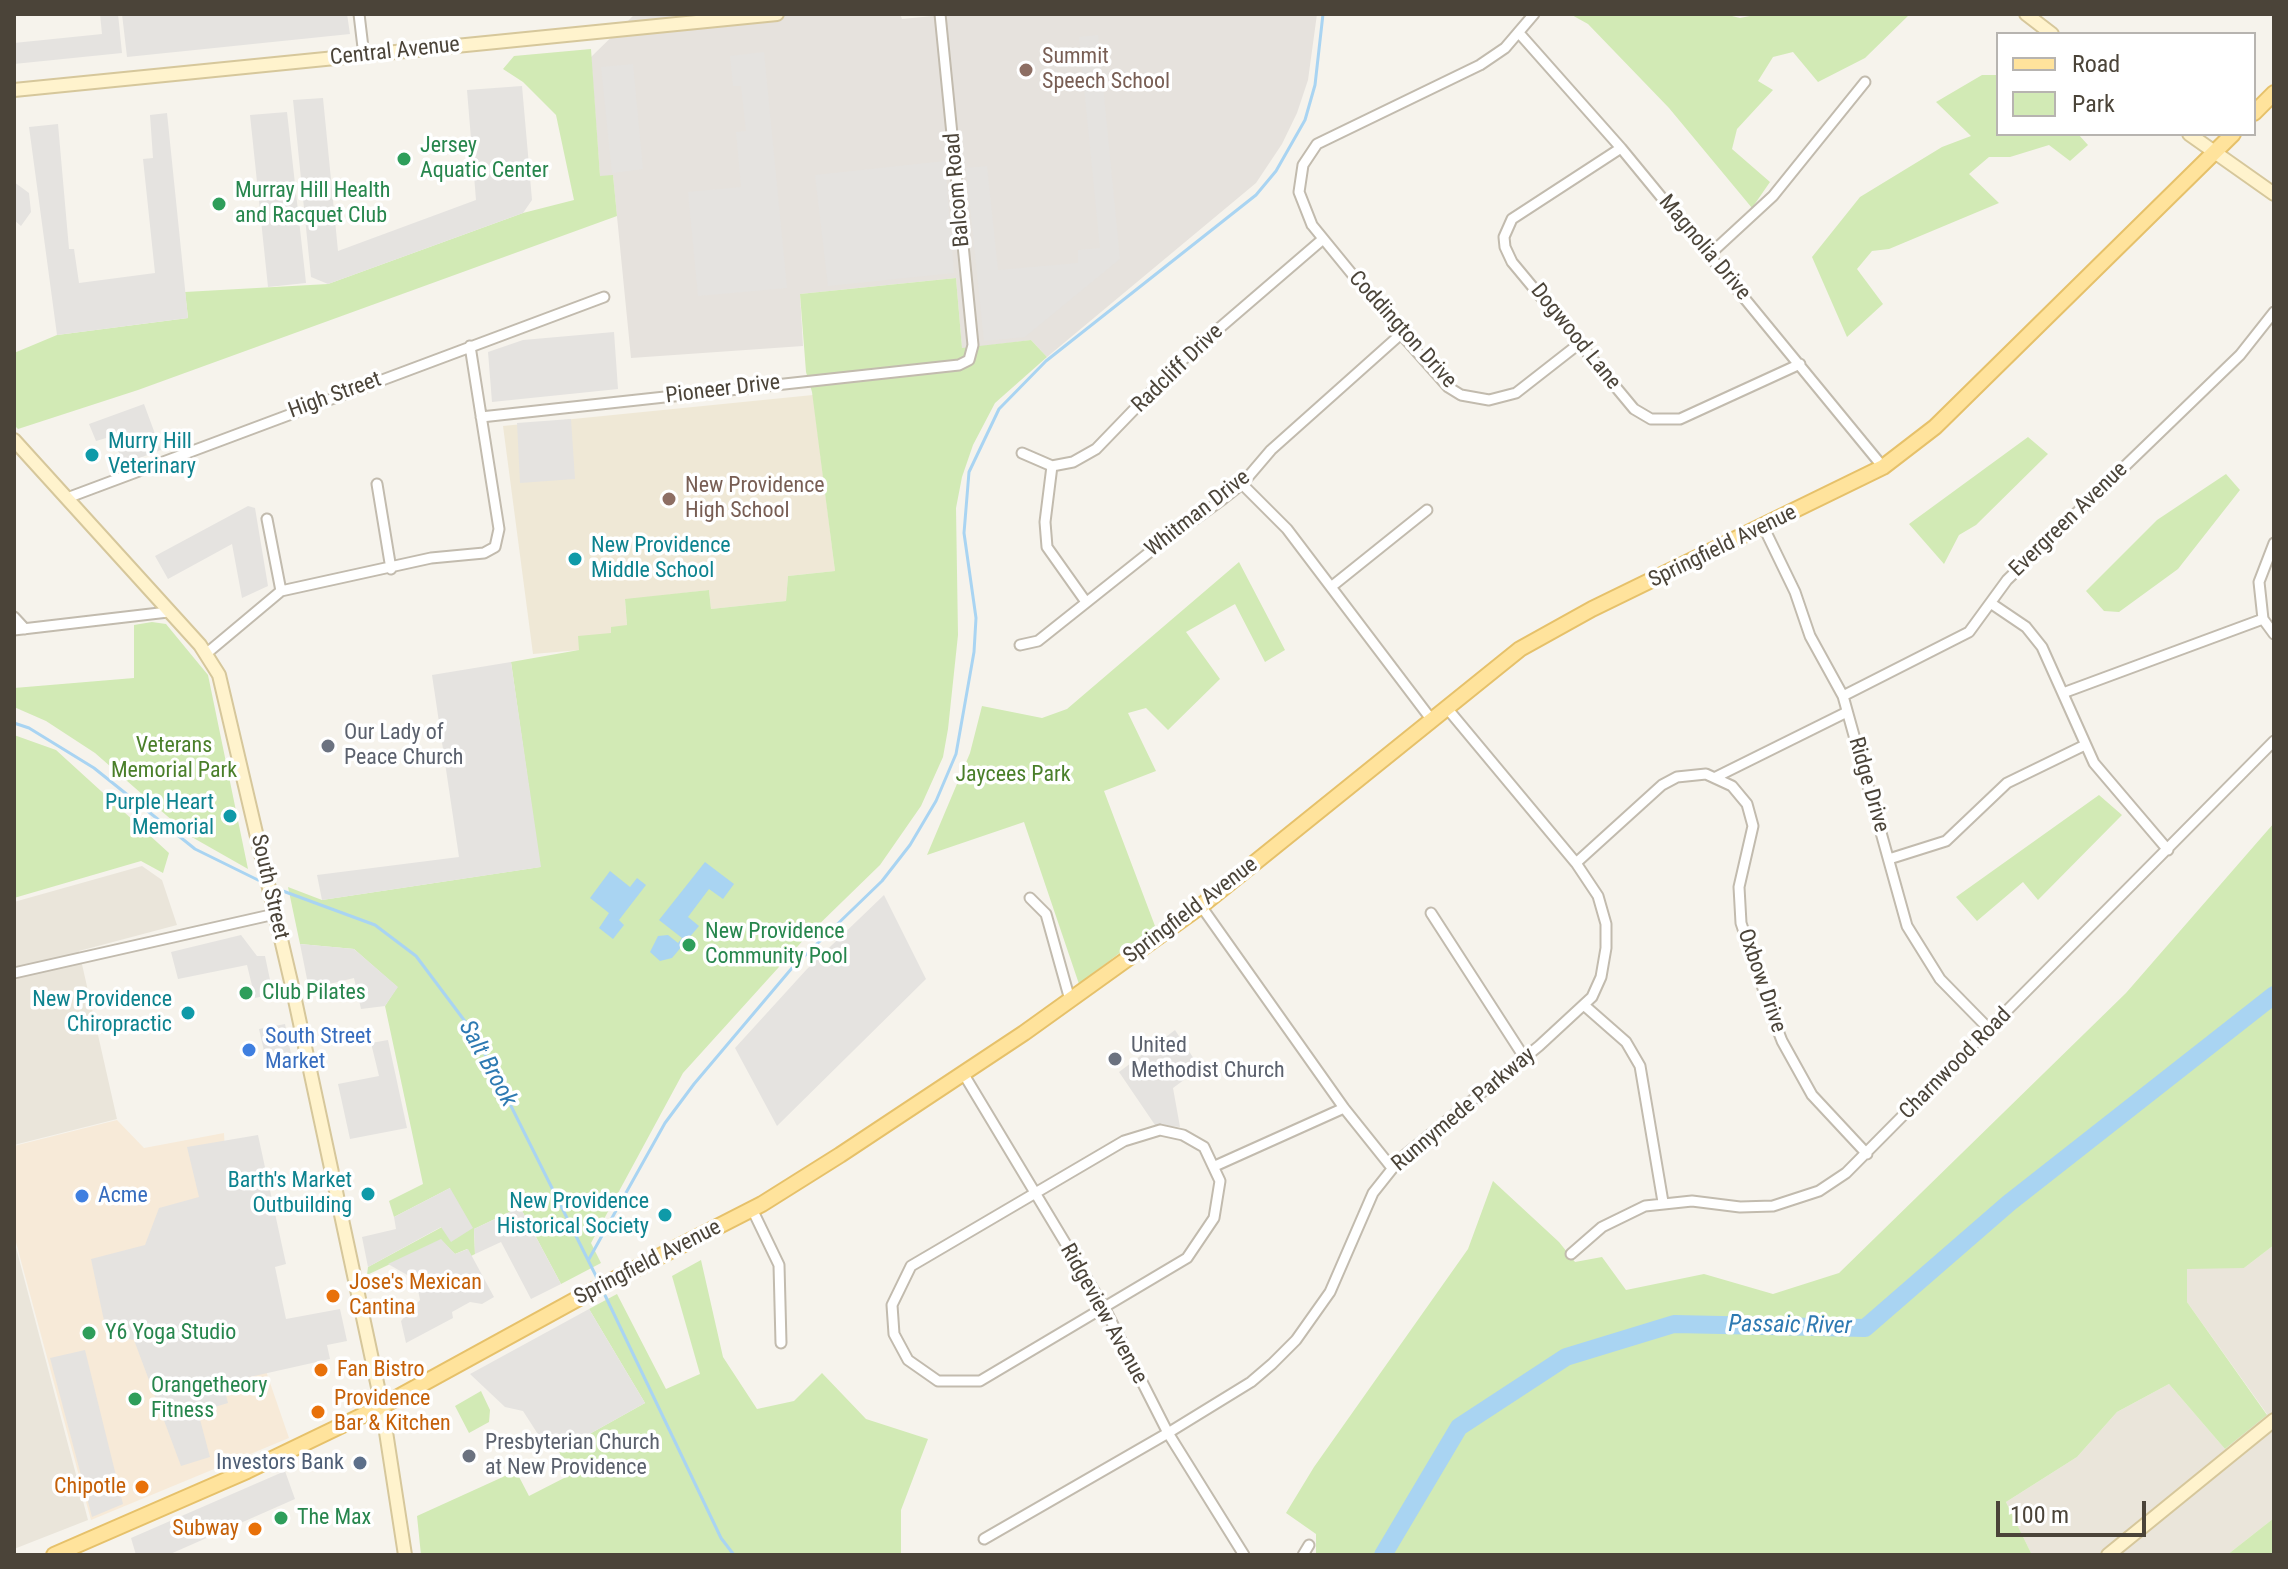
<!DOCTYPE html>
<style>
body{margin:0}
#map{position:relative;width:2288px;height:1569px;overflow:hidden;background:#f6f3ec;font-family:"Roboto Condensed",sans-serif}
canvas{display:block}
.frame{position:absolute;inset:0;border:16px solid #4b4439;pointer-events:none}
.legend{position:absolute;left:1996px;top:32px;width:260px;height:104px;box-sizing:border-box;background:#fff;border:2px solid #b7b4b0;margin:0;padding:10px 14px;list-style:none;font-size:24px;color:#4b4439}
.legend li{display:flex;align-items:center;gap:16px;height:40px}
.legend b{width:40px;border:2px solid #b7b4b0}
.scale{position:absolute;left:1996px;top:1501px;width:150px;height:36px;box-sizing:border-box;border:4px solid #4b4439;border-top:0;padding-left:10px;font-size:24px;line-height:28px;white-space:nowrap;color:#4b4439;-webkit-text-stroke:6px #fff;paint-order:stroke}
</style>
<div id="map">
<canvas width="2288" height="1569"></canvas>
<div class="frame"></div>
<ul class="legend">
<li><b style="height:10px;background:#ffe39c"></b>Road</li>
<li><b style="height:22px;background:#d2eab5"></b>Park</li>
</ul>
<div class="scale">100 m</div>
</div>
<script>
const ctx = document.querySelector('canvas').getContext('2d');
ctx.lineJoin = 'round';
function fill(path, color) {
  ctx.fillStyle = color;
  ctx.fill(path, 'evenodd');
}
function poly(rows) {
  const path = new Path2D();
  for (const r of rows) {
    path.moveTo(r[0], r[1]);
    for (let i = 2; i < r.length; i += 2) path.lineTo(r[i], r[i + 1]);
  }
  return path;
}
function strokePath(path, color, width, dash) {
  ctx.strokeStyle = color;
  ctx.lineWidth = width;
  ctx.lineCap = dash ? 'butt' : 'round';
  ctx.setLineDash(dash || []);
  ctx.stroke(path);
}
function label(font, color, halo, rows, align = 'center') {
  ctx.font = font + ' "Roboto Condensed",sans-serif';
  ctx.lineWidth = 7;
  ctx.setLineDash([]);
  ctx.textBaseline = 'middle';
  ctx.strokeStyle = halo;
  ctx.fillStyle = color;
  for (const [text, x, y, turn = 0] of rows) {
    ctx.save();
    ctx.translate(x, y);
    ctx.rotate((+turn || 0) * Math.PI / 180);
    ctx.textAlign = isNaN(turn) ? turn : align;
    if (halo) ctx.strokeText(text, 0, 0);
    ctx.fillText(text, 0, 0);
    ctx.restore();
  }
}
fill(poly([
 [142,866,162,880,177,925,79,951,117,1119,14,1145,14,902],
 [14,1240,88,1520,14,1549],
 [2274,1245,2274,1518,2227,1555,2032,1555,2006,1502,2077,1457,2117,1412,2169,1384,2225,1449,2267,1414,2187,1302,2187,1268,2244,1268]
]), '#eae5da');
fill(poly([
 [117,1120,144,1148,224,1133,229,1225,267,1374,289,1438,91,1520,14,1235,14,1146]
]), '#f7ead8');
fill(poly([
 [635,14,900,14,902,19,953,14,1317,14,1308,80,1297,113,1282,144,1256,183,1047,357,1031,340,962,349,956,278,800,294,803,346,631,358,613,176,600,177,591,57]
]), '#e6e2dd');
fill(poly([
 [813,395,835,571,788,576,786,601,711,609,709,590,625,600,627,625,580,650,533,654,503,426]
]), '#efe8d6');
fill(poly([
 [1570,14,1724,14,1740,18,1760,14,1910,14,1865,58,1818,82,1793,52,1773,57,1758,81,1773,90,1737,129,1732,149,1770,182,1752,208,1669,108,1588,24],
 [591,49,600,176,613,175,617,216,138,390,18,429,14,425,14,353,57,335,188,318,185,292,328,284,523,213,574,200,556,115,523,82,503,69,514,56],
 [1982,75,1998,75,1998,134,2078,134,2088,145,2070,161,2049,145,2010,157,1989,157,1969,174,1999,203,1889,249,1872,251,1857,269,1883,304,1847,337,1812,257,1860,197,1942,147,1971,136,1936,102],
 [956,278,962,348,1031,340,1047,357,995,403,973,445,962,477,956,508,958,635,948,729,943,757,921,806,880,865,807,936,683,1073,591,1243,601,1263,561,1284,520,1207,474,1229,475,1254,471,1256,467,1249,455,1254,441,1240,367,1275,368,1267,442,1227,450,1188,394,1217,389,1201,423,1184,385,1006,397,987,354,949,300,944,288,887,322,900,540,867,511,662,579,650,578,636,611,633,611,627,627,625,625,599,709,590,711,609,786,601,788,576,835,571,812,392,806,372,800,294],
 [2028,437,2048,454,1976,525,1959,535,1944,564,1909,524],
 [2226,474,2240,490,2178,569,2119,612,2104,611,2086,591,2157,520],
 [1239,562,1285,650,1265,662,1235,604,1186,632,1220,679,1168,730,1146,708,1128,713,1156,771,1104,791,1155,926,1079,984,1024,822,927,855,970,753,982,706,1042,718,1067,709],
 [152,622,166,624,208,675,248,869,190,836,95,753,46,721,14,707,14,688,134,678,134,625],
 [14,735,56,750,169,853,163,873,141,861,14,898],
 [2099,795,2122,815,2038,900,2023,882,1977,921,1956,897],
 [2274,823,2274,1245,2244,1268,2187,1269,2187,1302,2267,1415,2225,1449,2169,1384,2117,1412,2077,1457,2006,1502,2032,1555,1316,1555,1316,1534,1286,1513,1314,1467,1468,1249,1493,1181,1559,1242,1575,1262,1602,1257,1626,1290,1704,1274,1773,1294,1839,1273,2126,993],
 [701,1260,723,1357,757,1409,794,1401,822,1373,866,1419,928,1439,901,1510,901,1555,421,1555,417,1516,516,1471,529,1496,568,1476,559,1451,645,1403,589,1309,617,1294,666,1389,700,1374,672,1276],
 [481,1391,490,1410,489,1422,469,1433,455,1406],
 [2274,1518,2274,1555,2227,1555]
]), '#d2eab5');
fill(poly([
 [100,14,118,14,122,53,14,64,14,43,102,34],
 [122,14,347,14,350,34,127,57],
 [1098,35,1120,259,1025,337,984,341,966,168,987,166,998,270,1078,263,1078,250,1100,248,1079,37],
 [764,52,787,288,698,296,688,192,741,187,736,132,746,131,741,86,733,86,730,56],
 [633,64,643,169,612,173,601,67],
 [522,86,532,200,523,213,328,284,311,277,293,100,323,98,338,251,476,200,467,90],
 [287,112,306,283,268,287,250,115],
 [167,113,188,318,57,335,29,127,58,124,69,249,74,249,79,283,155,273,143,159,153,158,150,115],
 [945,161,954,273,828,286,815,175],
 [14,182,29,193,31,212,21,226,14,220],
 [614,332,618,389,492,402,488,352,523,340],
 [144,404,161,450,123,464,113,436,96,441,89,424],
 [571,419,575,479,520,483,517,423],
 [248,506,255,508,268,586,242,598,232,544,168,579,155,556],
 [511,662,541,867,322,900,317,875,459,857,432,675],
 [884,895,926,979,777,1126,735,1048,807,969],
 [241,935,257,956,265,956,273,994,255,998,247,965,178,979,171,952],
 [300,944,354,949,398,987,385,1006,361,1009,354,978,309,989],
 [285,1024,292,1059,267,1064,259,1029],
 [1175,1030,1198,1065,1196,1071,1173,1088,1180,1127,1155,1125,1119,1072],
 [388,1040,407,1128,350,1139,338,1084,379,1076,371,1043],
 [258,1135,286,1264,275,1267,286,1319,340,1309,347,1341,327,1345,330,1359,223,1383,228,1403,198,1412,210,1457,181,1466,134,1340,107,1335,91,1259,145,1245,159,1208,199,1197,187,1147],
 [450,1188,473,1228,451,1242,441,1227,368,1267,362,1237,396,1229,394,1217],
 [520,1207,561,1284,531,1299,501,1242,475,1254,474,1229],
 [441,1239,455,1254,468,1249,494,1297,482,1304,470,1302,452,1312,453,1318,406,1343,401,1321,420,1300,416,1280,388,1264],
 [589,1309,645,1403,559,1451,553,1443,543,1442,523,1411,505,1407,470,1374],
 [85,1350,123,1504,92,1517,50,1358],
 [285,1471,295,1499,168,1555,136,1555,131,1538]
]), '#e5e3e0');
fill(poly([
 [705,862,734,884,723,899,709,889,688,917,699,926,672,958,660,961,650,952,658,936,668,935,678,943,682,938,659,920],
 [610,871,630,887,637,878,646,885,619,920,624,925,613,939,599,928,609,913,590,898]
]), '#a9d4f2');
strokePath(poly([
 [14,723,29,728,94,768,195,849,262,882],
 [272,887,375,925,416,956,476,1036,599,1282],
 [589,1259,665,1123,694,1084,792,968,882,881,910,845,936,801,956,754,974,652,976,618,964,533,969,472,999,409,1046,361,1256,195,1276,171,1305,120,1315,85,1323,14],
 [602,1289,721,1538,734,1555]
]), '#a9d4f2', 3);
strokePath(poly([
 [1383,1555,1459,1427,1566,1357,1674,1324,1865,1328,2009,1203,2274,995]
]), '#a9d4f2', 18);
const street = poly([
 [359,14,364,56],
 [1534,14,1505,48,1480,65,1317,144,1303,165,1299,192,1312,225,1401,334,1448,387,1461,395,1489,400,1516,393,1580,343],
 [1519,33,1621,148,1883,467],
 [1621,148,1512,219,1504,237,1505,247,1512,262,1634,409,1651,419,1680,419,1800,364],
 [1709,255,1773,196,1865,82],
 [481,417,959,365,969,360,973,345,940,14],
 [1022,453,1052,466,1073,462,1096,449,1180,362,1323,239],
 [1052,466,1045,522,1047,547,1086,602],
 [377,484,391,569],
 [1242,484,1287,529,1431,719],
 [67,498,604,297],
 [267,519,281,591],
 [1764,528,1795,592,1810,636,1843,696,1907,926,1940,979,1990,1030],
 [2274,543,2259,582,2263,619,2274,634],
 [1331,587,1427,510],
 [1992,604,2026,627,2042,647,2094,763,2168,850],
 [14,617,25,629],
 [14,630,168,612],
 [1020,645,1038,641,1151,551,1223,499,1242,484,1271,450,1401,334],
 [207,653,281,591,431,558,484,553,495,547,499,529,470,346],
 [2063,693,2263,619],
 [1843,696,1969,632,2007,580,2240,355,2274,312],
 [1716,777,1847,712],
 [1889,859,1946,841,2007,783,2085,745],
 [1576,863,1662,785,1677,777,1706,774,1732,786,1747,804,1753,826,1739,887,1741,923,1772,1015,1782,1041,1812,1095,1867,1154],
 [1030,898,1046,914,1070,1000],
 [1201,906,1344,1108,1392,1168],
 [1431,913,1524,1057],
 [14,973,275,914],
 [1585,1006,1626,1042,1640,1066,1663,1202],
 [963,1073,1105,1309,1168,1433,1244,1555],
 [1160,1130,1183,1135,1204,1147,1220,1181,1214,1218,1187,1258,980,1381,938,1381,908,1360,894,1334,892,1305,911,1266,1124,1141,1160,1130],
 [1215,1166,1344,1108],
 [752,1209,779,1265,781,1343],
 [1571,1254,1602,1227,1645,1206,1692,1201,1740,1207,1773,1206,1819,1191,1846,1173,2274,741],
 [984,1539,1168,1433,1251,1382,1272,1364,1296,1340,1330,1292,1373,1193,1400,1159,1539,1046,1592,997,1601,977,1606,948,1606,924,1598,896,1576,863,1446,707],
 [1303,1555,1309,1545]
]);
const secondary = poly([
 [2026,14,2052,34],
 [14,90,777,14],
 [2189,134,2274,194],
 [14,440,200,645,219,675,292,986,382,1406,405,1555],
 [2108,1555,2274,1420]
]);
const primary = poly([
 [2254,113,2274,93],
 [54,1555,247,1471,382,1406,588,1293,762,1204,840,1155,1024,1033,1201,906,1520,649,1592,609,1883,467,1935,427,2233,134]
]);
strokePath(street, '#c2bbae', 13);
strokePath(secondary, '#d6c79b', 16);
strokePath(primary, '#e6c16a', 18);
strokePath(street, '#fff', 9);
strokePath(secondary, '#fff3cd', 12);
strokePath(primary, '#ffe39c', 14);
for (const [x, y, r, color] of [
 [1026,70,8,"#8d6e63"],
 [404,159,8,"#2e9e5b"],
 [219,204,8,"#2e9e5b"],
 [92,455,8,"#0f9aa8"],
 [669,499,8,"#8d6e63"],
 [575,559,8,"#0f9aa8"],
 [328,746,8,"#6b7280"],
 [230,816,8,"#0f9aa8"],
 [689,945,8,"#2e9e5b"],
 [246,993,8,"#2e9e5b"],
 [188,1013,8,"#0f9aa8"],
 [249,1050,8,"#3f7fe0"],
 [1115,1059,8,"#6b7280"],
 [368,1194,8,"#0f9aa8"],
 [82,1196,8,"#3f7fe0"],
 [665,1215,8,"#0f9aa8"],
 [333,1296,8,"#e8710a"],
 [89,1333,8,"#2e9e5b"],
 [321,1370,8,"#e8710a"],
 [135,1399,8,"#2e9e5b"],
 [318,1412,8,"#e8710a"],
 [469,1456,8,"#6b7280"],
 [360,1463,8,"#5c6f8a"],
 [142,1487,8,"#e8710a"],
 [281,1518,8,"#2e9e5b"],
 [255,1529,8,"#e8710a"]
]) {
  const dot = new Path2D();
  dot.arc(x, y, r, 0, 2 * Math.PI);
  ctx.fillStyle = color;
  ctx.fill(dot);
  strokePath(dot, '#fff', 3);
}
label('22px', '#4b4439', '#fff', [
 ["Central Avenue",395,52,-6],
 ["Balcom Road",958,190,-95],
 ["Magnolia Drive",1704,248,50],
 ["Coddington Drive",1402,330,48],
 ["Dogwood Lane",1575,337,51],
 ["Radcliff Drive",1178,369,-44],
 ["Pioneer Drive",723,390,-7],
 ["High Street",335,396,-20],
 ["Whitman Drive",1198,514,-38],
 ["Evergreen Avenue",2069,520,-44],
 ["Springfield Avenue",1723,547,-26],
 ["Ridge Drive",1868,785,74],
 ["South Street",269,887,77],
 ["Springfield Avenue",1191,911,-37],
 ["Oxbow Drive",1761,981,71],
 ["Charnwood Road",1956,1064,-45],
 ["Runnymede Parkway",1464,1110,-40],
 ["Springfield Avenue",648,1263,-27],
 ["Ridgeview Avenue",1103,1314,61]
]);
label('22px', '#785e54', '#fff', [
 ["Summit",1042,57],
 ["Speech School",1042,82],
 ["New Providence",685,486],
 ["High School",685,511]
], 'left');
label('22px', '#27864d', '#fff', [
 ["Jersey",420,146],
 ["Aquatic Center",420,171],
 ["Murray Hill Health",235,191],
 ["and Racquet Club",235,216],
 ["New Providence",705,932],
 ["Community Pool",705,957],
 ["Club Pilates",262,993],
 ["Y6 Yoga Studio",105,1333],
 ["Orangetheory",151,1386],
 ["Fitness",151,1411],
 ["The Max",297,1518]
], 'left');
label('22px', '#0d838f', '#fff', [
 ["Murry Hill",108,442,"left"],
 ["Veterinary",108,467,"left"],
 ["New Providence",591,546,"left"],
 ["Middle School",591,571,"left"],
 ["Purple Heart",214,803],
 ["Memorial",214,828],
 ["New Providence",172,1000],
 ["Chiropractic",172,1025],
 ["Barth's Market",352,1181],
 ["Outbuilding",352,1206],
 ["New Providence",649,1202],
 ["Historical Society",649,1227]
], 'right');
label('22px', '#5b616d', '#fff', [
 ["Our Lady of",344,733],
 ["Peace Church",344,758],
 ["United",1131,1046],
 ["Methodist Church",1131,1071],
 ["Presbyterian Church",485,1443],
 ["at New Providence",485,1468]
], 'left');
label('22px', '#4a7f2a', '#fff', [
 ["Veterans",174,746],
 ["Memorial Park",174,771],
 ["Jaycees Park",1013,775]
]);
label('22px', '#366cbe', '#fff', [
 ["South Street",265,1037],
 ["Market",265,1062],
 ["Acme",98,1196]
], 'left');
label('22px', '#c56008', '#fff', [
 ["Jose's Mexican",349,1283],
 ["Cantina",349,1308],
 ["Fan Bistro",337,1370],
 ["Providence",334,1399],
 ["Bar & Kitchen",334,1424],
 ["Chipotle",126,1487,"right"],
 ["Subway",239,1529,"right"]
], 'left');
label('22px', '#4e5e75', '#fff', [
 ["Investors Bank",344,1463]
], 'right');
label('italic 24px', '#2e7ab2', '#fff', [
 ["Salt Brook",487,1064,61],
 ["Passaic River",1790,1326,1]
]);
</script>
